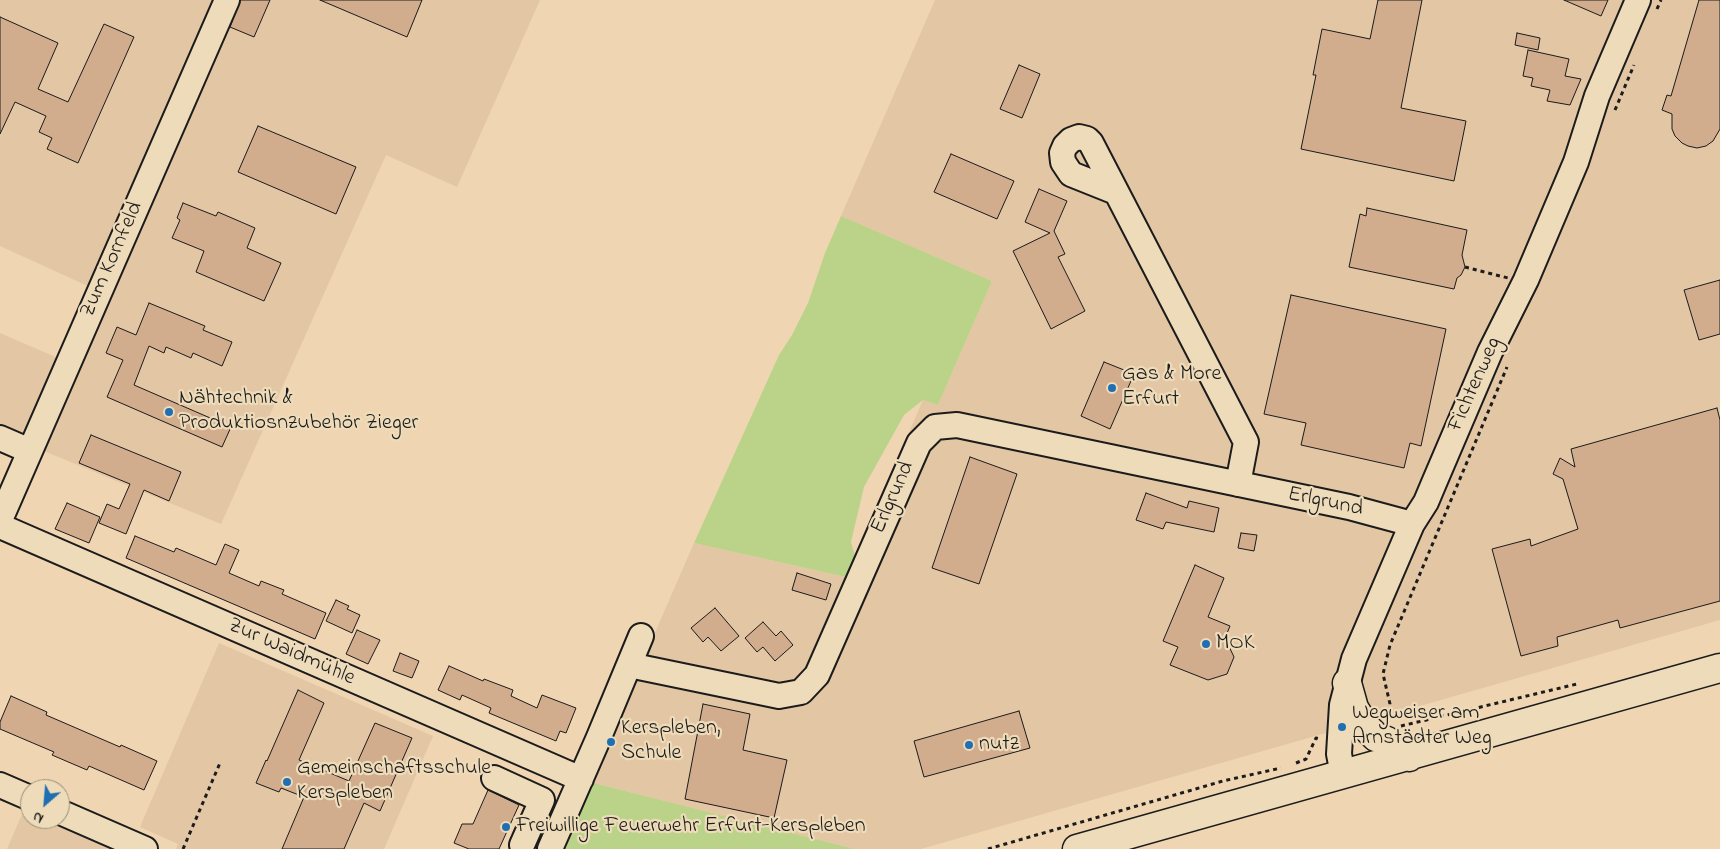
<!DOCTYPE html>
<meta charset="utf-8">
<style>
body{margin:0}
#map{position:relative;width:1720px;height:849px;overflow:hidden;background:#f0d5b2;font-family:"Indie Flower",sans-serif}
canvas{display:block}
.north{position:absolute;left:20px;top:779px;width:50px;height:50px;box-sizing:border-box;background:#eedbb9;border:1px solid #9a8f7a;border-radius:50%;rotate:207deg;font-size:14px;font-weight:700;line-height:20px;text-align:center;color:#1c1c1c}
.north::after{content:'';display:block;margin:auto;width:18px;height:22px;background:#1f6fb2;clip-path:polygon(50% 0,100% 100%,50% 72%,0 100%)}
</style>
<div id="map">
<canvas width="1720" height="849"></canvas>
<div class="north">N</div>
</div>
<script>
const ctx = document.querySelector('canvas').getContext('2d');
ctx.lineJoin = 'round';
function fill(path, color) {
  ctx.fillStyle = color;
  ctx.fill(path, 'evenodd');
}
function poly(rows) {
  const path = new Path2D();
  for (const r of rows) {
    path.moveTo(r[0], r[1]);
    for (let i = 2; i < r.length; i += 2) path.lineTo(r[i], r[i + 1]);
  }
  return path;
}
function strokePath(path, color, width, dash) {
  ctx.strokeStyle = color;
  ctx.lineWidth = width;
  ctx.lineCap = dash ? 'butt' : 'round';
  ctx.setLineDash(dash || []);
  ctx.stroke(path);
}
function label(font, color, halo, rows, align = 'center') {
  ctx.font = font + ' "Indie Flower",sans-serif';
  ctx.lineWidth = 4.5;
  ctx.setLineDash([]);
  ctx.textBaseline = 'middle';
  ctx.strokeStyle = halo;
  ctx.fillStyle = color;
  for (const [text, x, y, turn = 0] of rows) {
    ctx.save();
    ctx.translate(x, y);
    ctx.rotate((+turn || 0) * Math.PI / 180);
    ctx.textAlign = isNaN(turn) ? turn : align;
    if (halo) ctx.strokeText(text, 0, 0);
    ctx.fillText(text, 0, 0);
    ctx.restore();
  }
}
fill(poly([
 [0,0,540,0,457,187,386,155,221,524,0,433,0,333,58,358,90,287,0,246],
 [935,0,1720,0,1720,620,921,849,855,849,590,782,694,543,846,577,923,400,938,405,992,281,841,216],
 [219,643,433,736,384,849,176,849,178,844,140,827],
 [26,805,30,807,30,819,58,819,127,849,7,849]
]), '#e3c6a4');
fill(poly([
 [841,216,992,281,938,405,923,400,904,415,864,487,851,542,855,556,846,577,694,543,779,355,792,335,808,303,825,253],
 [590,782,855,849,561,849]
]), '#bbd389');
const building = poly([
 [240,0,270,0,254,37,230,27,240,0],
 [320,0,422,0,407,37,320,0],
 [1378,0,1422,0,1401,108,1466,121,1454,181,1301,149,1316,75,1313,75,1322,29,1370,39,1378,0],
 [1564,0,1608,0,1601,16,1564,0],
 [1699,0,1720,0,1720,129,1713,141,1706,146,1697,148,1688,146,1682,143,1675,136,1672,129,1672,114,1662,110,1667,95,1671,96,1699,0],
 [0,17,58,43,38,89,68,102,104,24,134,37,78,163,47,149,52,138,39,132,46,116,15,102,0,134,0,17],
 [1517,33,1540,38,1538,50,1515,45,1517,33],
 [1528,50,1569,59,1565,76,1581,79,1570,105,1547,101,1550,90,1531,86,1533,78,1523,76,1528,50],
 [1019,65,1040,74,1022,118,1000,109,1019,65],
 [258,126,356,167,336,214,238,172,258,126],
 [951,154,1014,181,997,219,934,192,951,154],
 [1039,189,1067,201,1054,231,1065,254,1058,257,1085,311,1051,329,1013,251,1050,233,1025,222,1039,189],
 [183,203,216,216,218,212,255,228,247,248,281,263,264,301,196,272,204,251,172,238,180,220,177,218,183,203],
 [1367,208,1467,230,1462,255,1465,267,1461,275,1457,278,1454,289,1349,267,1360,214,1366,216,1367,208],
 [1720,280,1720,334,1699,340,1684,290,1720,280],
 [1291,295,1446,329,1421,446,1410,443,1404,468,1301,445,1306,423,1264,414,1291,295],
 [149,303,205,326,203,330,232,342,222,366,193,353,191,358,166,347,164,353,149,346,134,385,231,427,222,447,107,397,123,360,106,353,117,327,136,335,149,303],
 [1104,362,1134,374,1110,429,1081,416,1104,362],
 [1717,408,1720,420,1720,601,1620,628,1618,620,1557,637,1558,646,1521,656,1492,549,1530,539,1531,546,1578,529,1563,479,1553,474,1560,458,1575,467,1571,449,1717,408],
 [91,435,181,472,169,501,144,490,126,534,99,523,107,504,119,509,130,484,79,463,91,435],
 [970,457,1017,474,979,584,932,568,970,457],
 [1146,493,1187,508,1189,501,1219,508,1214,532,1166,522,1163,529,1136,520,1146,493],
 [67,503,100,517,89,543,55,529,67,503],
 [1241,533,1257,535,1254,551,1238,548,1241,533],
 [135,536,174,552,176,548,216,565,225,544,239,550,229,573,259,586,261,581,284,590,282,594,326,613,315,639,126,558,135,536],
 [1195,565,1224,578,1208,617,1230,626,1225,638,1234,657,1227,674,1208,680,1170,665,1178,647,1163,641,1195,565],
 [797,573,831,584,826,600,792,590,797,573],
 [336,600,349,606,347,609,360,615,352,633,326,621,336,600],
 [715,608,739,636,721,651,708,637,703,642,691,628,715,608],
 [763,622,776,636,781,631,793,645,775,661,763,647,757,652,745,638,763,622],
 [357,630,380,640,368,664,346,654,357,630],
 [400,653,419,661,412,678,393,671,400,653],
 [449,666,483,681,484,679,513,690,511,696,537,708,542,695,576,708,566,733,560,731,556,741,489,713,491,708,462,695,460,700,438,690,449,666],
 [298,690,324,703,299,760,349,781,375,723,412,738,380,811,364,803,344,849,282,849,304,797,281,788,279,792,256,783,266,760,267,761,298,690],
 [11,696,47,712,46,715,120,747,121,745,157,761,144,790,89,766,87,770,52,755,54,752,0,729,0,722,11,696],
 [703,704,750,714,743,750,787,760,774,818,685,799,703,704],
 [1019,711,1030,748,924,777,914,741,1019,711],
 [488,790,519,805,499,849,469,849,454,843,462,824,473,824,488,790]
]);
fill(building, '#d1ac8d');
strokePath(building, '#1c1c1c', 1);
const minor = poly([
 [1116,192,1071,174,1063,162,1062,153,1065,146,1071,140,1079,137,1087,139,1091,143,1246,442,1238,484],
 [0,438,30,451],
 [0,520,227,0],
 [0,526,581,779],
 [629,665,779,696,801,692,817,675,919,443,935,427,957,425,1349,507,1412,524],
 [1343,775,1339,754,1342,705,1354,659,1412,524,1426,502,1434,483,1490,352,1526,280,1576,162,1597,96,1638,0],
 [494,778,542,800,522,845],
 [0,785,30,798],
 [60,812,145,849],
 [550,849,599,737,641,636]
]);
const major = poly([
 [1347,683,1354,708,1365,726,1376,737,1387,741,1409,757],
 [1077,849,1720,668]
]);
strokePath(minor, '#1c1c1c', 28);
strokePath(major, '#1c1c1c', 31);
strokePath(poly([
 [1657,9,1661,0],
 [1615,110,1634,65],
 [1465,267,1508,278],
 [1388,720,1390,704,1383,674,1390,645,1507,367],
 [1401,726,1577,684],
 [1296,763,1306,759,1316,738,1321,739],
 [183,849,220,763],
 [988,849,1223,781,1281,768]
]), '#1c1c1c', 3, [4, 4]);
strokePath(minor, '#eedbb9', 24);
strokePath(major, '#eedbb9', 28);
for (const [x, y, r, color] of [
 [1112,388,5,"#1f6fb2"],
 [169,412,5,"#1f6fb2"],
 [1206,644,5,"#1f6fb2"],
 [1342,727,5,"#1f6fb2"],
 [611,742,5,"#1f6fb2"],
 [969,745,5,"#1f6fb2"],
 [287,782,5,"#1f6fb2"],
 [506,827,5,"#1f6fb2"]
]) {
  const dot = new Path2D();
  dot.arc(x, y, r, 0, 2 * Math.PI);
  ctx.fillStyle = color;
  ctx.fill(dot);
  strokePath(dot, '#eedbb9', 2);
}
label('22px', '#1c1c1c', '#eedbb9', [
 ["Zum Kornfeld",113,260,-66],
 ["Fichtenweg",1476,385,-66],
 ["Erlgrund",894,498,-66],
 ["Erlgrund",1325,503,12],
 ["Zur Waidmühle",291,653,24]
]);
label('22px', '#1c1c1c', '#eedbb9', [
 ["Gas & More",1122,375],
 ["Erfurt",1122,400],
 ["Nähtechnik &",179,399],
 ["Produktiosnzubehör Zieger",179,424],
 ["MOK",1216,644],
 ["Wegweiser am",1352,714],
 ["Arnstädter Weg",1352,739],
 ["Kerspleben,",621,729],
 ["Schule",621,754],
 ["nutz",979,745],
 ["Gemeinschaftsschule",297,769],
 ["Kerspleben",297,794],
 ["Freiwillige Feuerwehr Erfurt-Kerspleben",516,827]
], 'left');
</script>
